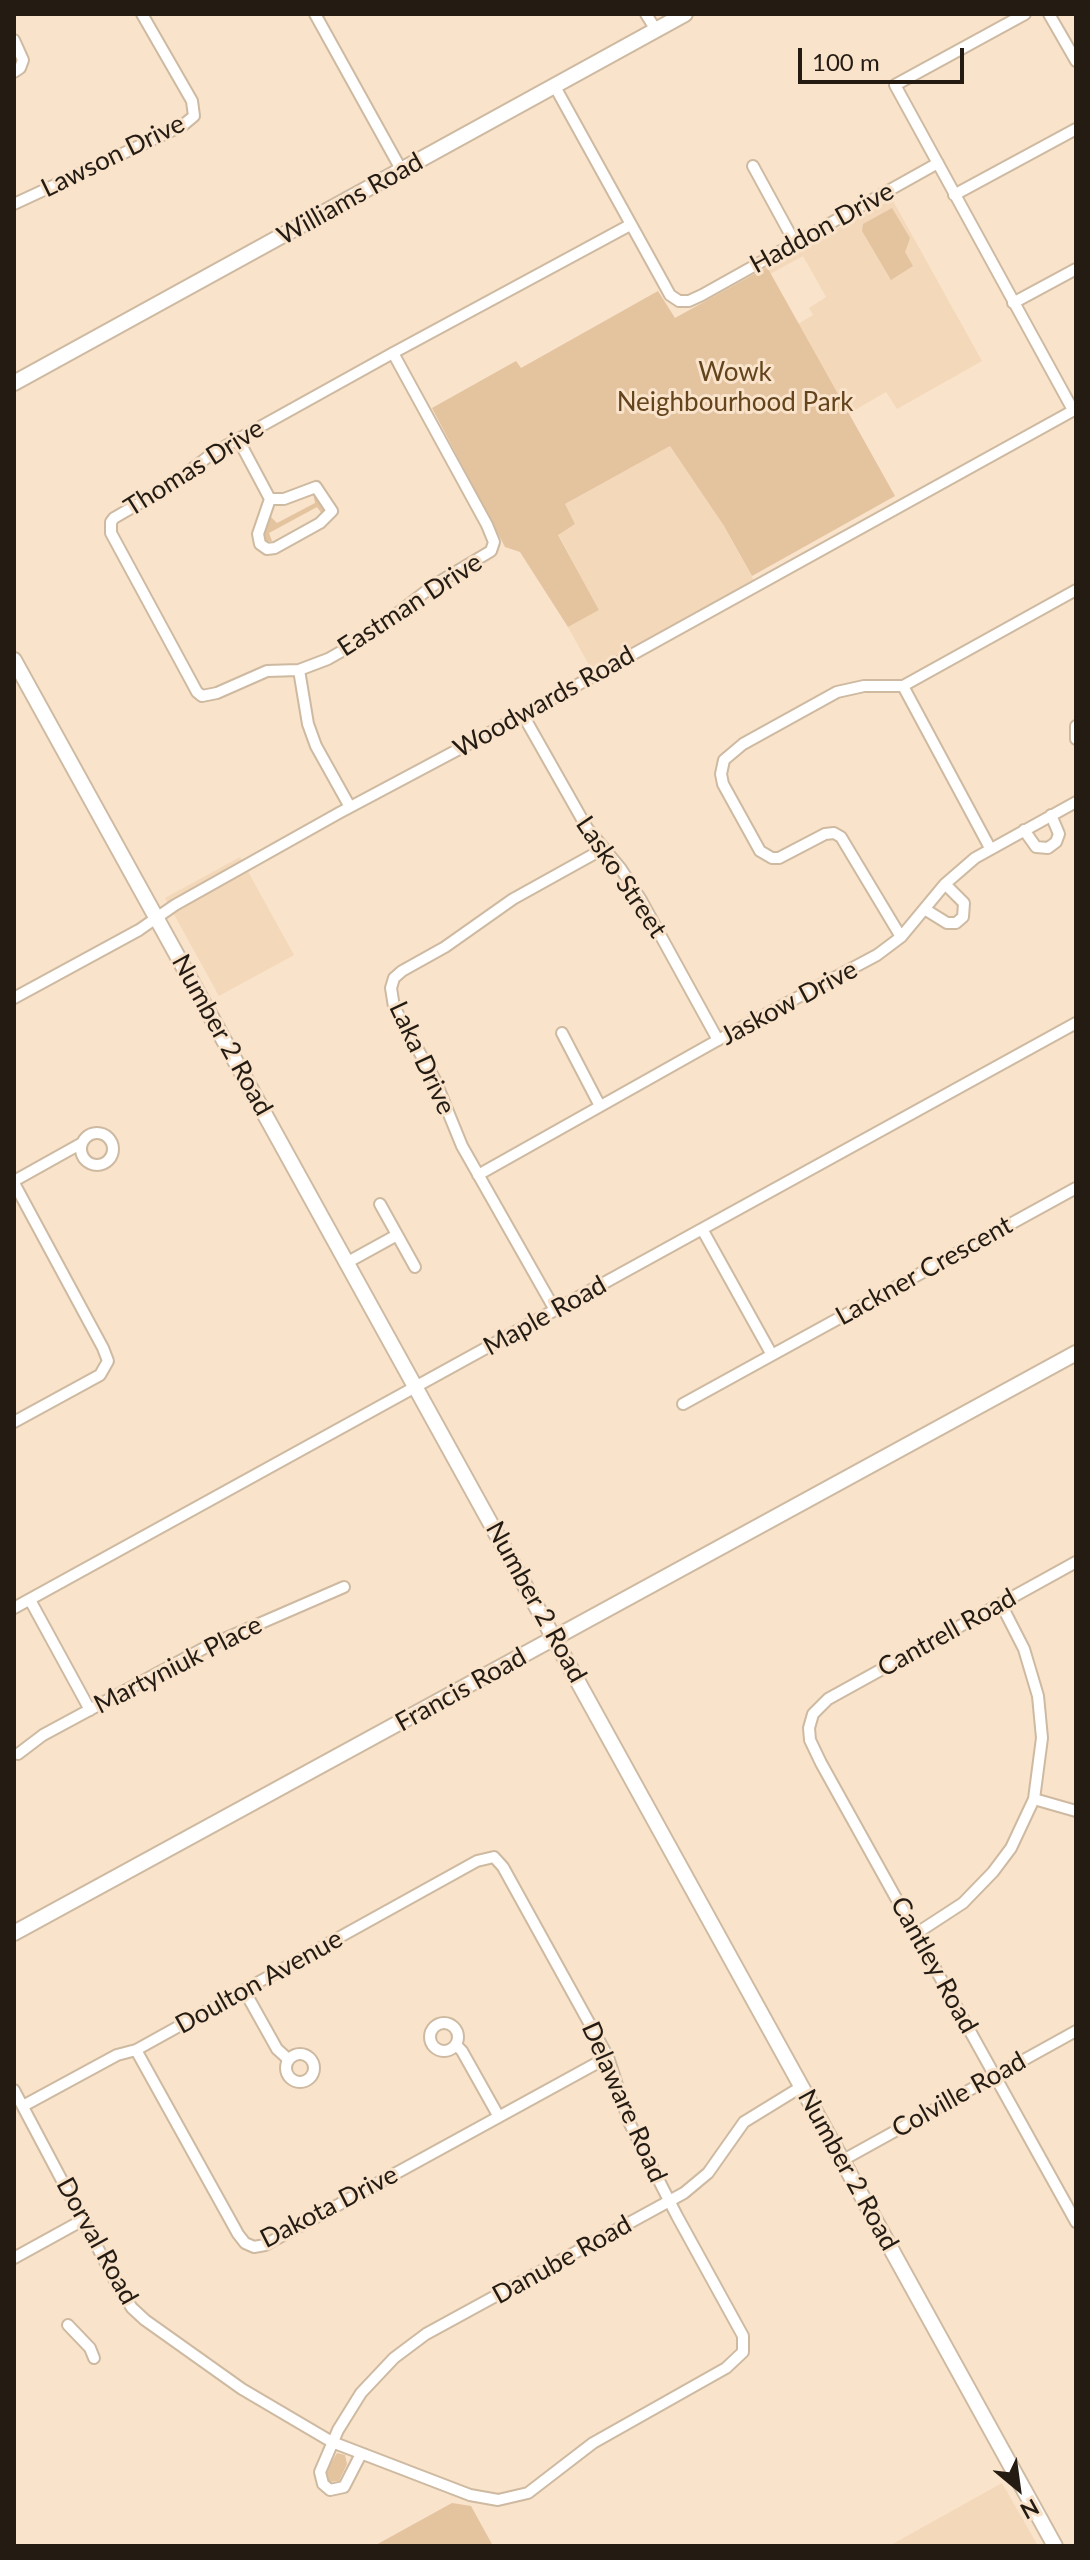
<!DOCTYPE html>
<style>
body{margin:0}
#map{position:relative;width:1090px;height:2560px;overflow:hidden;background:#f9e3cb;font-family:Lato,sans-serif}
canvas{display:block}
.frame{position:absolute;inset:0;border:16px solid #241c13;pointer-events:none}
.north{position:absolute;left:978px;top:2448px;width:80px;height:80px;-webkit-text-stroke:6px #f9e3cb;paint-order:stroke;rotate:151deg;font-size:22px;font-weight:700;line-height:32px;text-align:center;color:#241c13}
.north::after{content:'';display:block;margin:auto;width:28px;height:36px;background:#241c13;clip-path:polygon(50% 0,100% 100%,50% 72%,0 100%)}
.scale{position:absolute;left:798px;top:48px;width:166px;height:36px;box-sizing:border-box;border:4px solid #241c13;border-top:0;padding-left:10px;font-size:24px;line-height:28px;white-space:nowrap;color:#241c13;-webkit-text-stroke:6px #f9e3cb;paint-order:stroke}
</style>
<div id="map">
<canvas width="1090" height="2560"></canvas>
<div class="frame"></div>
<div class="north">N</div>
<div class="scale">100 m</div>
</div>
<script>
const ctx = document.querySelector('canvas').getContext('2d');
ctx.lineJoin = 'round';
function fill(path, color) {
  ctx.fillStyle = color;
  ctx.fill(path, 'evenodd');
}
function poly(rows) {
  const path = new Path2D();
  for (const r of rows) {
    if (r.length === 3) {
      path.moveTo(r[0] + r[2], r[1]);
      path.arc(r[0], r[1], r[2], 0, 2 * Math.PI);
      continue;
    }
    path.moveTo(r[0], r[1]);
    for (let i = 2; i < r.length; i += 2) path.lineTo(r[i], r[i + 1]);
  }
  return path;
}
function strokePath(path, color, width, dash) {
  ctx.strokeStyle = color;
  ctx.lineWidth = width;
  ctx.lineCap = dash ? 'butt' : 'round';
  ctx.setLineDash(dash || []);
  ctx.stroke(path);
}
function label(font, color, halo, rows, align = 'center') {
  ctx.font = font + ' Lato,sans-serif';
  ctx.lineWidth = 6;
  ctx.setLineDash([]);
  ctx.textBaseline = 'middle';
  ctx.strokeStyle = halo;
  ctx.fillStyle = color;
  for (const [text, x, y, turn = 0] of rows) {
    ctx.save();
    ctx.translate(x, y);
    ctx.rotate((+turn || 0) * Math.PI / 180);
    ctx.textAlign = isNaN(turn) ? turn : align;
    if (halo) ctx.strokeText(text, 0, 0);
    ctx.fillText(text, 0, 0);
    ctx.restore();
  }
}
fill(poly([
 [892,199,982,361,897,409,886,392,848,414,798,324,813,315,809,308,826,297,803,256,770,274,767,267],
 [670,446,724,526,756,584,594,674,568,627,599,610,558,534,575,524,565,504],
 [240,857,294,955,219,996,165,898],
 [1002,2483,1038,2546,889,2546]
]), '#f4d8ba');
fill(poly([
 [892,208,910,238,905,252,913,266,891,280,862,231,863,224],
 [767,267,895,496,752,576,724,526,670,446,565,504,575,524,558,535,599,610,568,627,520,552,505,547,432,408,516,361,521,368,658,291,675,318],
 [313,493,316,493,325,513,322,514,317,507,269,533,272,541,266,542,263,535,270,516,277,523,315,503],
 [337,2453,345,2455,347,2464,339,2481,329,2482,325,2473],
 [452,2503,471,2506,493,2546,374,2546]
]), '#e4c39f');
const street = poly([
 [315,14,402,171],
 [646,14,656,30],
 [1025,14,895,85,1073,410],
 [1049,14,1076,61],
 [14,40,23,60,20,68,14,72],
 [554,85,664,284,670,295,679,301,689,301,702,295,938,163],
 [753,166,795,243],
 [954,195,1076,129],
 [14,204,182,126,194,116,192,101,142,14],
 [1013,303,1076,269],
 [393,353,487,525,494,542,491,551,434,585,367,637,328,659,299,670,267,671,217,693,202,696,197,692,111,533,111,522,114,518,171,485,213,453,393,353,630,225],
 [238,439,270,499,284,499,316,487,332,511,320,523,275,548,267,549,260,544,258,534,270,499],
 [299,670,308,724,316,746,350,807],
 [903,686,990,848],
 [523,715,587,828,621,869,641,900,718,1040],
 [1076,726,1076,739],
 [1024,830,1036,847,1048,848,1056,842,1059,834,1051,815],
 [926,910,947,923,956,923,963,917,964,903,945,884],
 [901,937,841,837,834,833,825,834,779,858,772,858,760,851,723,784,721,774,724,760,743,744,837,692,864,686,903,686,1076,590],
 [14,998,139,930,175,905,339,813,523,715,1076,409],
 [562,1033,600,1106],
 [97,1149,16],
 [478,1175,718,1040,877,955,901,937,945,884,975,858,1076,802],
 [14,1181,82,1143],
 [14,1183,103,1348,108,1361,100,1375,14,1422],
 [380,1204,415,1267],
 [702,1229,772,1355,1076,1188],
 [348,1262,397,1235],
 [555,1310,462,1146,435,1080,394,1007,391,988,394,978,402,971,445,947,513,899,603,849],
 [683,1404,772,1355],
 [1076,1562,828,1699,813,1714,809,1728,810,1740,821,1763,1076,2222],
 [30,1600,90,1710],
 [14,1608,1076,1023],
 [18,1754,43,1735,208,1646,344,1587],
 [1034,1799,1076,1811],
 [917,1933,963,1903,993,1872,1011,1848,1034,1799,1042,1738,1038,1696,1024,1649,1001,1604],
 [244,1990,277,2049,288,2059],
 [444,2037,14],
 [456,2045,462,2051,499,2117],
 [136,2050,238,2234,245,2243,254,2247,265,2245,608,2057],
 [300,2068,14],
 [14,2090,120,2290,132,2308,145,2320,242,2389,332,2442,470,2495,498,2500,528,2493,593,2443,726,2368,743,2352,743,2336,677,2216,629,2122,608,2057,503,1867,494,1857,477,1861,136,2050,117,2055,23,2106],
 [843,2160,1076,2031],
 [14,2258,83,2220],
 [68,2325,90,2348,94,2358],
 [361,2454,344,2487,330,2490,323,2484,320,2472,338,2430,361,2393,394,2358,426,2334,684,2193,708,2173,744,2122,801,2087]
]);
const secondary = poly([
 [14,383,685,14],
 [14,660,1055,2546],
 [14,1933,1076,1353]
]);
strokePath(street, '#ceb9a1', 14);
strokePath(secondary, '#ceb9a1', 18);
strokePath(street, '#fff', 10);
strokePath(secondary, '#fff', 14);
label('26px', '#241c13', '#f9e3cb', [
 ["Lawson Drive",113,156,-26],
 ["Williams Road",350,199,-29],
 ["Haddon Drive",822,228,-29],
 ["Thomas Drive",194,468,-32],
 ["Eastman Drive",410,605,-33],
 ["Woodwards Road",544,702,-29],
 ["Lasko Street",621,877,56],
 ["Jaskow Drive",789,1003,-28],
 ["Number 2 Road",222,1035,61],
 ["Laka Drive",422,1058,65],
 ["Lackner Crescent",924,1271,-29],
 ["Maple Road",545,1316,-29],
 ["Number 2 Road",536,1602,61],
 ["Cantrell Road",947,1633,-29],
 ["Martyniuk Place",178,1665,-27],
 ["Francis Road",461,1690,-29],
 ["Cantley Road",934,1965,61],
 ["Doulton Avenue",259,1982,-29],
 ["Colville Road",959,2095,-29],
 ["Delaware Road",624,2102,66],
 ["Number 2 Road",848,2170,61],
 ["Dakota Drive",329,2207,-27],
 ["Dorval Road",97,2241,61],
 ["Danube Road",562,2260,-29]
]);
label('26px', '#64441c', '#f9e3cb', [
 ["Wowk",735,373],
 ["Neighbourhood Park",735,403]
]);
</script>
